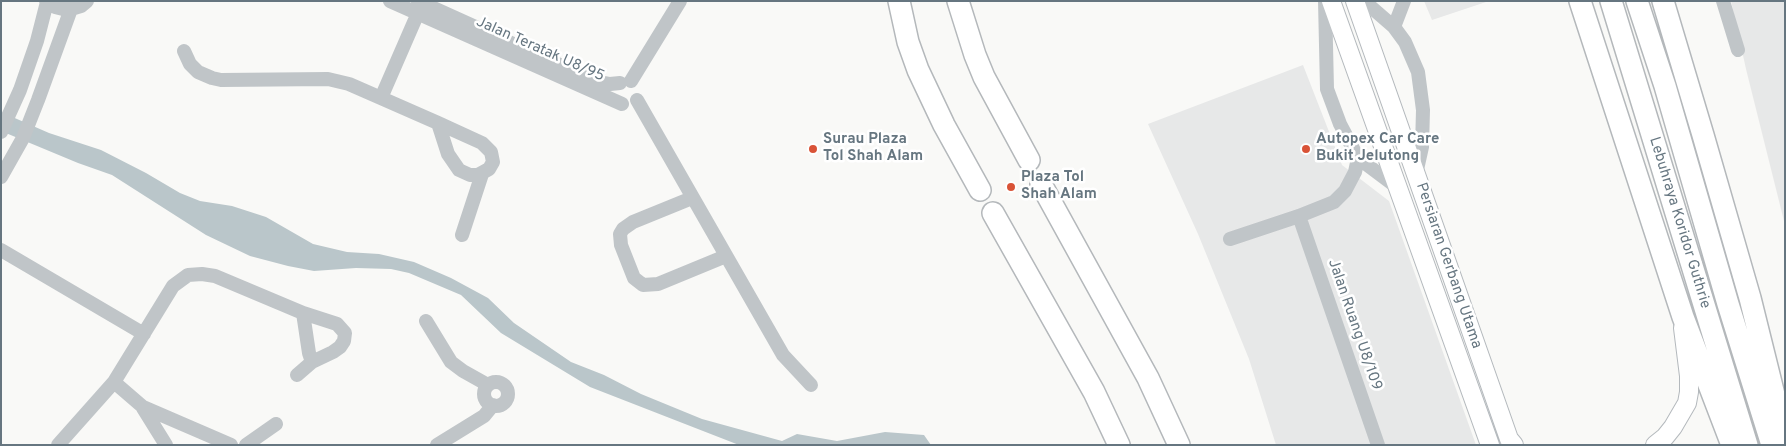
<!DOCTYPE html>
<style>
body{margin:0}
#map{position:relative;width:1786px;height:446px;overflow:hidden;background:#f9f9f7;font-family:Overpass,sans-serif}
canvas{display:block}
.frame{position:absolute;inset:0;border:2px solid #667680;pointer-events:none}
</style>
<div id="map">
<canvas width="1786" height="446"></canvas>
<div class="frame"></div>
</div>
<script>
const ctx = document.querySelector('canvas').getContext('2d');
ctx.lineJoin = 'round';
function fill(path, color) {
  ctx.fillStyle = color;
  ctx.fill(path, 'evenodd');
}
function poly(rows) {
  const path = new Path2D();
  for (const r of rows) {
    if (r.length === 3) {
      path.moveTo(r[0] + r[2], r[1]);
      path.arc(r[0], r[1], r[2], 0, 2 * Math.PI);
      continue;
    }
    path.moveTo(r[0], r[1]);
    for (let i = 2; i < r.length; i += 2) path.lineTo(r[i], r[i + 1]);
  }
  return path;
}
function strokePath(path, color, width, dash) {
  ctx.strokeStyle = color;
  ctx.lineWidth = width;
  ctx.lineCap = dash ? 'butt' : 'round';
  ctx.setLineDash(dash || []);
  ctx.stroke(path);
}
function label(font, color, halo, rows, align = 'center') {
  ctx.font = font + ' Overpass,sans-serif';
  ctx.lineWidth = 5;
  ctx.setLineDash([]);
  ctx.textBaseline = 'middle';
  ctx.strokeStyle = halo;
  ctx.fillStyle = color;
  for (const [text, x, y, turn = 0] of rows) {
    ctx.save();
    ctx.translate(x, y);
    ctx.rotate((+turn || 0) * Math.PI / 180);
    ctx.textAlign = isNaN(turn) ? turn : align;
    if (halo) ctx.strokeText(text, 0, 0);
    ctx.fillText(text, 0, 0);
    ctx.restore();
  }
}
fill(poly([
 [1424,1,1489,1,1432,20],
 [1731,1,1785,1,1785,225,1746,69],
 [1303,65,1342,165,1389,201,1476,445,1276,445,1249,359,1198,234,1148,124]
]), '#e7e8e8');
fill(poly([
 [1,112,49,133,101,150,146,173,180,193,200,201,232,206,266,217,313,244,347,252,379,254,414,262,451,278,488,298,514,323,571,362,604,375,641,394,702,419,782,441,797,434,837,441,885,432,924,435,931,445,739,445,590,387,501,333,461,295,409,273,391,269,356,268,314,271,288,266,250,256,206,235,112,175,78,163,1,131]
]), '#bac6ca');
const major = poly([
 [1331,1,1490,445],
 [1355,1,1509,439,1514,445],
 [1655,445,1665,437,1673,427,1687,403,1689,392,1689,376,1683,328]
]);
const highway = poly([
 [899,1,908,42,918,70,944,125,980,190],
 [958,1,975,55,984,77,1029,160],
 [1580,1,1683,317,1732,445],
 [1611,1,1747,445],
 [1637,1,1665,86,1728,304,1772,445],
 [1663,1,1703,135,1750,298,1785,439],
 [1041,184,1148,378,1179,445],
 [993,213,1094,392,1119,445]
]);
strokePath(major, '#b4b9bd', 20);
strokePath(highway, '#b4b8bb', 24);
strokePath(poly([
 [46,1,55,7,63,9,71,9,81,6,87,1],
 [390,1,622,104],
 [418,1,595,81,610,84,620,83],
 [1325,1,1327,89,1340,124,1358,158,1398,188],
 [1364,1,1394,27,1405,42,1418,72,1423,110,1422,147,1416,174],
 [1723,1,1738,50],
 [1394,27,1404,1],
 [184,51,190,64,198,72,212,78,221,80,328,79,349,84,381,98,438,123,482,143,491,152,493,162,489,169,478,175,470,175,459,170,448,154,438,123],
 [631,81,680,1],
 [381,98,421,6],
 [637,100,783,355,811,385],
 [1,132,20,90,37,41,47,2],
 [1,177,23,138,38,100,71,9],
 [692,198,633,222,623,229,620,234,621,245,634,278,643,285,658,284,726,256],
 [1299,216,1378,445],
 [462,235,482,174],
 [1230,239,1299,216,1334,202,1345,191,1355,172,1358,158],
 [1,250,144,334],
 [426,321,451,362,463,371,488,385],
 [297,375,312,362],
 [114,382,143,407,231,445],
 [496,394,12],
 [143,408,166,445],
 [58,445,114,382,173,286,188,275,202,274,215,276,303,313,337,324,345,333,344,341,340,347,333,352,312,362,309,353,303,313],
 [246,445,276,424],
 [437,445,484,416,493,405]
]), '#c0c5c8', 14);
strokePath(major, '#fff', 18);
strokePath(highway, '#fff', 21);
for (const [x, y, r, color] of [
 [813,149,5,"#d95337"],
 [1306,149,5,"#d95337"],
 [1011,187,5,"#d95337"]
]) {
  const dot = new Path2D();
  dot.arc(x, y, r, 0, 2 * Math.PI);
  ctx.fillStyle = color;
  ctx.fill(dot);
  strokePath(dot, '#fff', 2);
}
label('15px', '#667680', '#fff', [
 ["Jalan Teratak U8/95",540,50,24],
 ["Lebuhraya Koridor Guthrie",1679,223,73],
 ["Persiaran Gerbang Utama",1448,266,71],
 ["Jalan Ruang U8/109",1354,325,71]
]);
label('bold 15px', '#667680', '#fff', [
 ["Surau Plaza",823,140],
 ["Tol Shah Alam",823,157],
 ["Autopex Car Care",1316,140],
 ["Bukit Jelutong",1316,157],
 ["Plaza Tol",1021,178],
 ["Shah Alam",1021,195]
], 'left');
</script>
